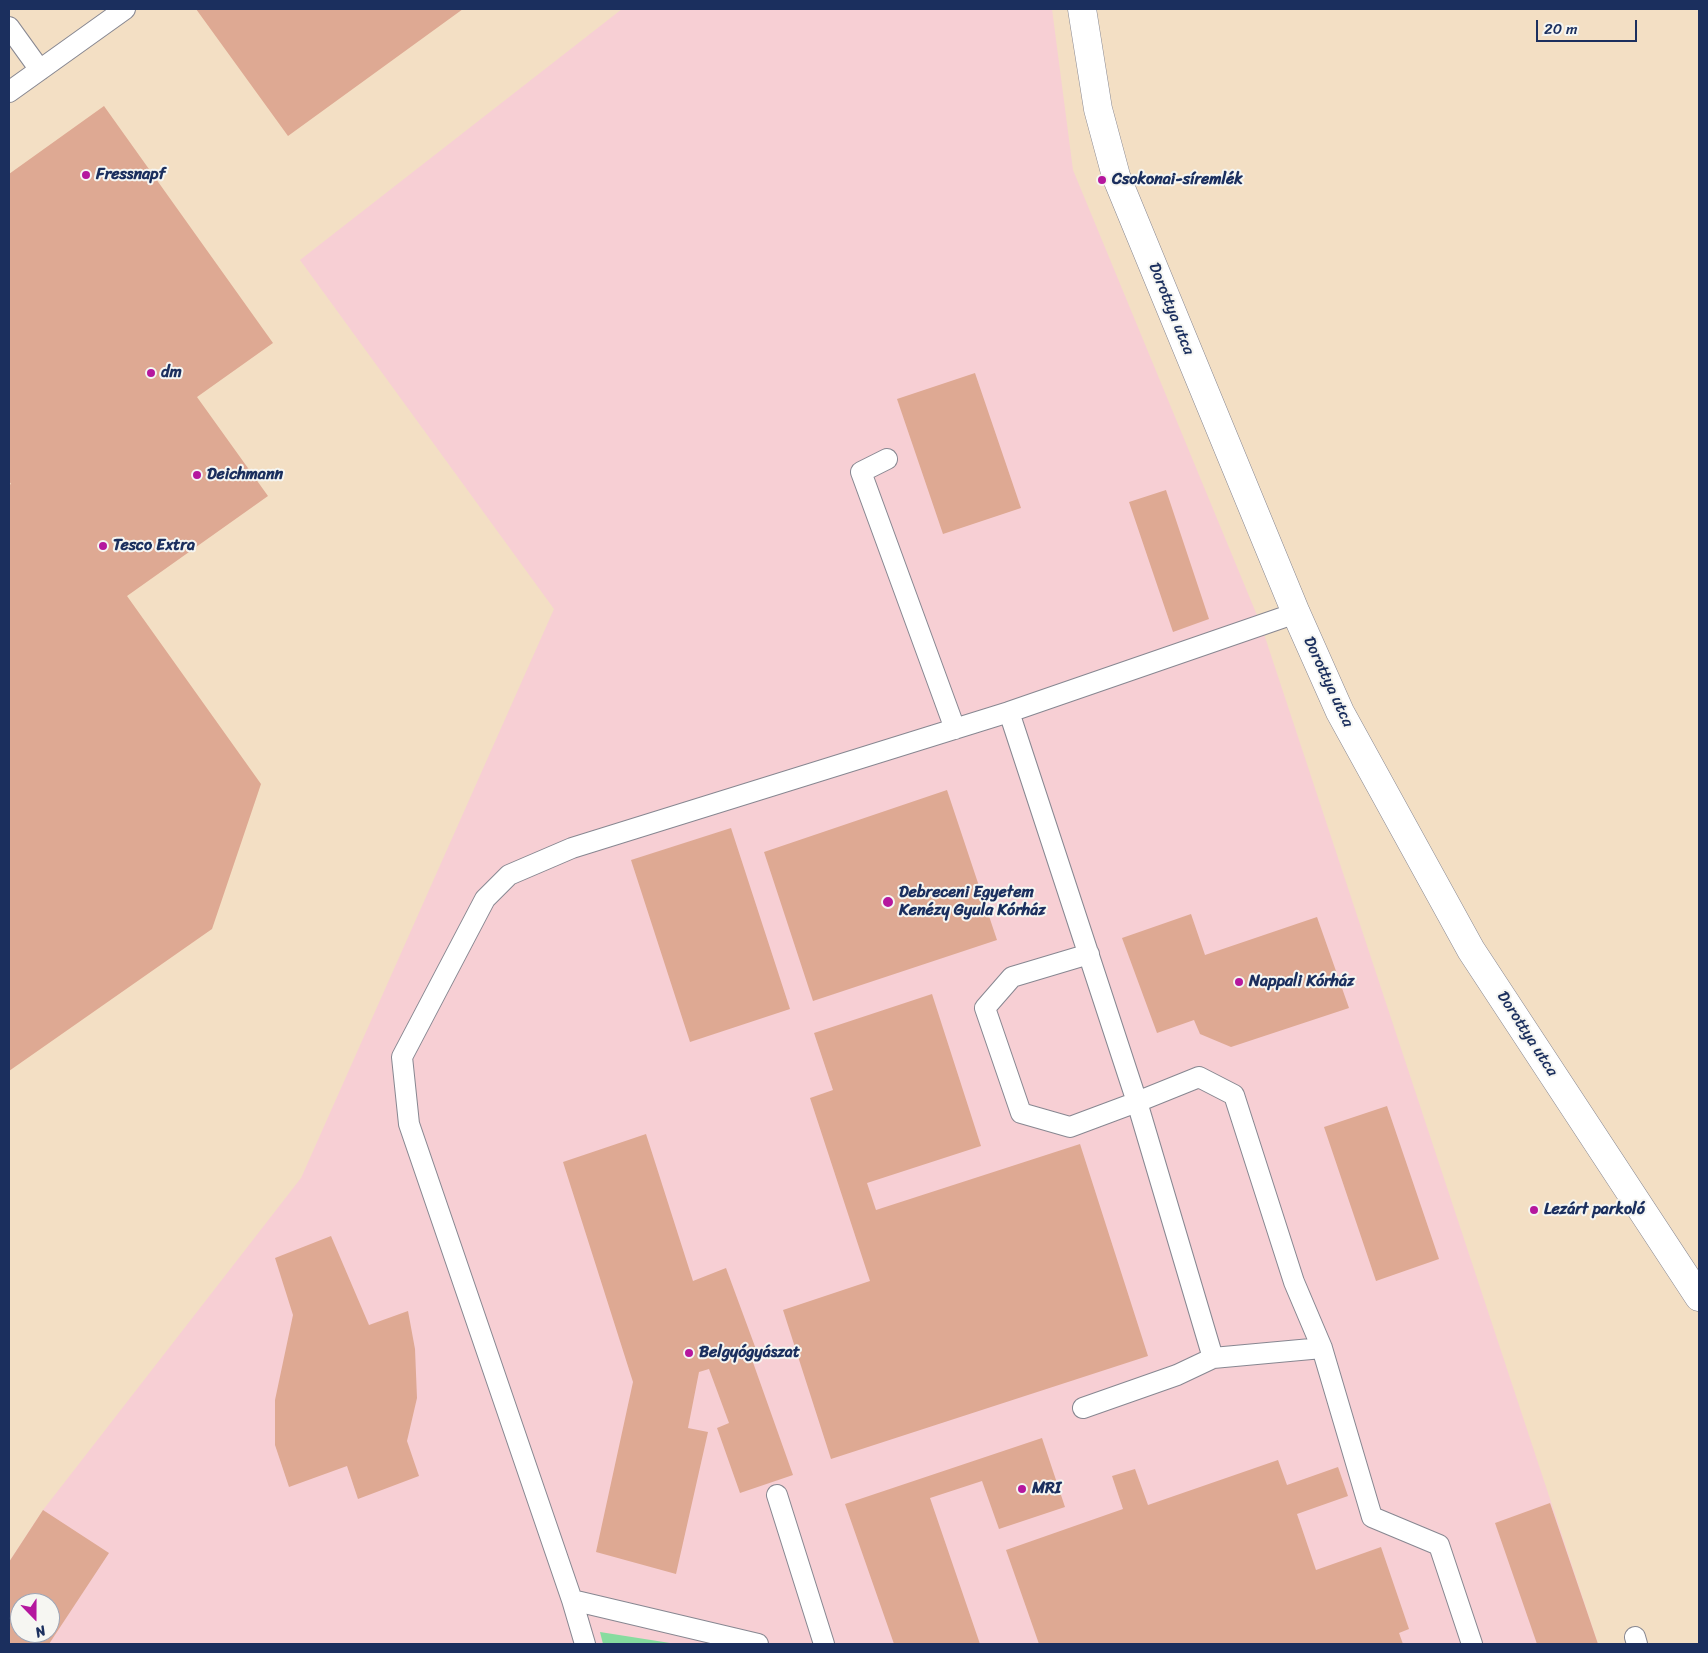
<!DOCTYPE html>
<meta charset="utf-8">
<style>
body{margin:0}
#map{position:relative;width:1708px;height:1653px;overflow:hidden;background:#f3dfc4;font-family:Sriracha,sans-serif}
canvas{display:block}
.frame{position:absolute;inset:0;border:10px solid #1b2f5e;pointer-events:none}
.north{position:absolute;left:10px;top:1593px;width:50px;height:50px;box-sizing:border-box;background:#f6f6f2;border:1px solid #9ea6b7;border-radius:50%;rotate:158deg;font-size:14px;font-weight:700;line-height:20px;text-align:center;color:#1b2f5e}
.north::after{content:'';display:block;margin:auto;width:18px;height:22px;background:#b5179e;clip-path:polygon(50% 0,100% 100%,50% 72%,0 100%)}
.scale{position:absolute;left:1536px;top:20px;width:101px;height:22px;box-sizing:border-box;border:2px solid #1b2f5e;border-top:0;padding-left:6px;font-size:15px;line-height:18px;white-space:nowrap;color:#1b2f5e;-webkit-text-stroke:4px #f6f6f2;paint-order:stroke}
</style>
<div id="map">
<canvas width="1708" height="1653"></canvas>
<div class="frame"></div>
<div class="north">N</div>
<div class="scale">20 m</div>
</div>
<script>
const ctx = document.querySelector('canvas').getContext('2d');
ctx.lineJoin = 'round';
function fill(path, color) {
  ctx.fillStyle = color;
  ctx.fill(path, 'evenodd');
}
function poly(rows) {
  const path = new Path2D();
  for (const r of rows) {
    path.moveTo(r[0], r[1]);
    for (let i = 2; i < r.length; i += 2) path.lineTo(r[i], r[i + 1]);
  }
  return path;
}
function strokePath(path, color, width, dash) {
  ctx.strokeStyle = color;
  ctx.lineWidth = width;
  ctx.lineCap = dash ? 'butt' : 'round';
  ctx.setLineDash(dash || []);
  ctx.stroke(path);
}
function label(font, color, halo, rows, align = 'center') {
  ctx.font = font + ' Sriracha,sans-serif';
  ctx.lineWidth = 4;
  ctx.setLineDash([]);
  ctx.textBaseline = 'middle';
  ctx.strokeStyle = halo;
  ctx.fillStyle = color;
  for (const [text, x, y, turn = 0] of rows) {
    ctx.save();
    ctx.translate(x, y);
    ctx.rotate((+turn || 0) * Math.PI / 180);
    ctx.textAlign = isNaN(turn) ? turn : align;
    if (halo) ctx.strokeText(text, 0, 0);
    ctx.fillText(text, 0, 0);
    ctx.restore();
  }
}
fill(poly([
 [622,9,1052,9,1073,170,1261,625,1598,1644,9,1644,9,1562,43,1510,301,1178,554,609,300,260],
 [20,1603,50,1603,50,1633,20,1633]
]), '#f7cfd4');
fill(poly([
 [600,1632,670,1643,673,1644,603,1644]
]), '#87dc9f');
fill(poly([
 [196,9,463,9,288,136],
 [104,106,273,343,197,397,268,496,127,596,261,784,212,929,9,1071,9,485,11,484,9,481,9,174],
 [975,373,1021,508,943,534,897,399],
 [1166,490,1209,619,1173,632,1129,502],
 [947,790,997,940,813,1001,764,852],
 [731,828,790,1009,690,1042,631,860],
 [1191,914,1205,955,1317,917,1349,1008,1231,1047,1200,1034,1194,1020,1157,1033,1122,938],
 [932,994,981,1146,867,1183,876,1210,1080,1144,1148,1356,831,1459,783,1310,870,1281,810,1098,833,1090,814,1033],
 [1387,1106,1439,1259,1376,1281,1324,1127],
 [646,1134,693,1281,726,1268,757,1352,750,1354,793,1475,740,1493,717,1428,729,1423,709,1369,699,1372,688,1428,708,1432,676,1574,596,1552,633,1382,563,1162],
 [331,1236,369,1325,408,1311,415,1349,417,1398,407,1441,419,1476,358,1499,347,1466,289,1487,275,1445,275,1400,293,1315,275,1258],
 [1042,1438,1065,1507,999,1529,982,1481,930,1498,980,1644,894,1644,845,1504],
 [1278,1460,1287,1485,1338,1467,1348,1496,1297,1514,1316,1570,1381,1547,1409,1629,1399,1633,1403,1644,1039,1644,1006,1550,1123,1509,1112,1476,1135,1469,1148,1505],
 [1550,1503,1598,1644,1537,1644,1495,1523],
 [43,1510,109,1553,49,1644,9,1644,9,1562],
 [20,1603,50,1603,50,1633,20,1633]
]), '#dea993');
const lane = poly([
 [9,27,40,70],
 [9,92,125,9],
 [887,459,861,472,955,729],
 [1009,712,1296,613],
 [1213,1358,1322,1348],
 [1083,1408,1177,1375,1213,1358,1137,1102,1070,1127,1021,1113,985,1008,1012,977,1089,954],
 [777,1495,824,1644],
 [572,1600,758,1644],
 [1635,1637,1637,1644],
 [585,1644,572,1600,409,1124,402,1057,485,899,509,875,572,848,1009,712,1137,1102,1199,1077,1234,1095,1294,1282,1322,1348,1372,1517,1439,1545,1472,1644]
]);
const street = poly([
 [1082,9,1098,109,1116,176,1296,613,1340,712,1471,950,1699,1297]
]);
strokePath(lane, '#878791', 22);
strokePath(street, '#878791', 29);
strokePath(lane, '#fff', 20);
strokePath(street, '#fff', 28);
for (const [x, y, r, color] of [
 [86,175,5,"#b5179e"],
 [1102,180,5,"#b5179e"],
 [151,373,5,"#b5179e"],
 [197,475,5,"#b5179e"],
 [103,546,5,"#b5179e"],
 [888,902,6,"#b5179e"],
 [1239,982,5,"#b5179e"],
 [1534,1210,5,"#b5179e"],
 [689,1353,5,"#b5179e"],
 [1022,1489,5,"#b5179e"]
]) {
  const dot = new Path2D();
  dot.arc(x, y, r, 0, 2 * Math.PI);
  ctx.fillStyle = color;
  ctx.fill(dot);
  strokePath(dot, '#f6f6f2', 2);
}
label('bold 16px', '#1b2f5e', '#f6f6f2', [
 ["Fressnapf",96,175],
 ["Csokonai-síremlék",1112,180],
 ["dm",161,373],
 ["Deichmann",207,475],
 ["Tesco Extra",113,546],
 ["Debreceni Egyetem",899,893],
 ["Kenézy Gyula Kórház",899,911],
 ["Nappali Kórház",1249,982],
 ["Lezárt parkoló",1544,1210],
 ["Belgyógyászat",699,1353],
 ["MRI",1032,1489]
], 'left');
label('16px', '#1b2f5e', '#f6f6f2', [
 ["Dorottya utca",1171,309,68],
 ["Dorottya utca",1328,682,65],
 ["Dorottya utca",1527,1034,57]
]);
</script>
